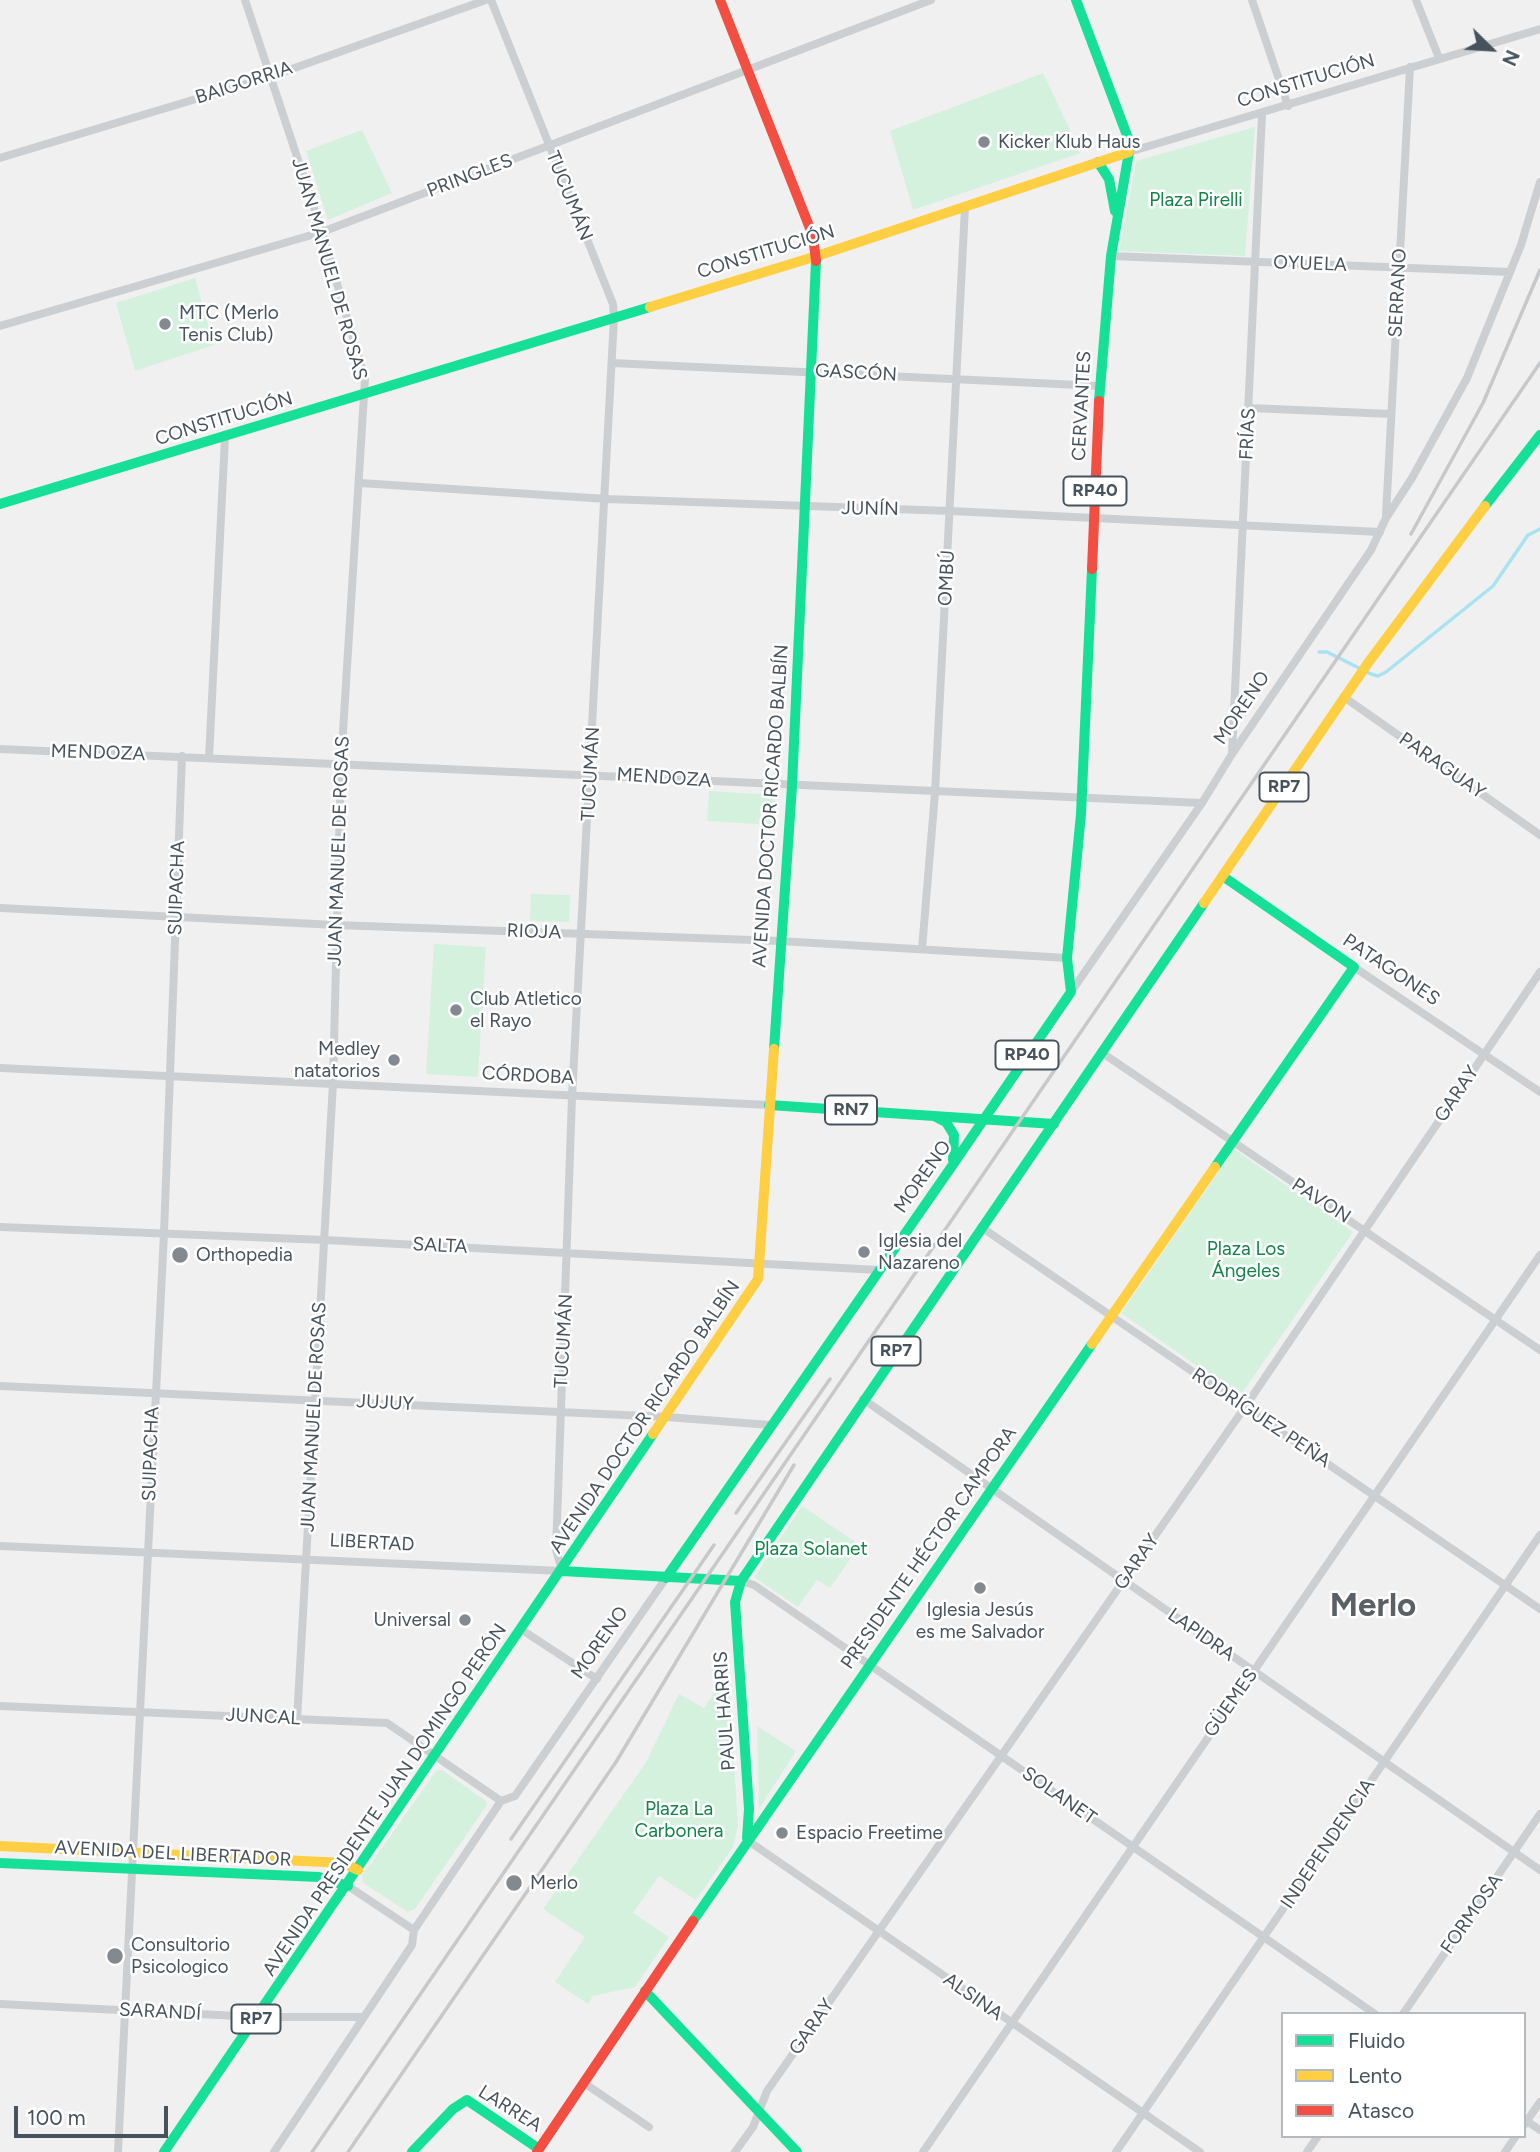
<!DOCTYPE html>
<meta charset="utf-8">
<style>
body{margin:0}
#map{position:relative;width:1540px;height:2152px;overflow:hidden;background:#f1f0f0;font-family:Figtree,sans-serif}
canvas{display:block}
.legend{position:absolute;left:1281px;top:2012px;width:245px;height:126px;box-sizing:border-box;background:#fff;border:2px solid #b5babe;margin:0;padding:9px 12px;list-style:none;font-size:21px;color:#46535d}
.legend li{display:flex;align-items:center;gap:14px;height:35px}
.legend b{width:35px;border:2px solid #b5babe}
.north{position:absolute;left:1456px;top:14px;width:70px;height:70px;-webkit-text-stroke:5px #fff;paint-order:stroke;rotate:114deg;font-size:19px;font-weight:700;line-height:28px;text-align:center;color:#46535d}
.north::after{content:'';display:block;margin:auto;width:24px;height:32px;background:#46535d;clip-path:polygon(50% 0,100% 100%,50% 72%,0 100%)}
.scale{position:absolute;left:14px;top:2106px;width:154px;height:32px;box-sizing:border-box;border:4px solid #46535d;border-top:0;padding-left:9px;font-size:21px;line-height:24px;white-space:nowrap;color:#46535d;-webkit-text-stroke:5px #fff;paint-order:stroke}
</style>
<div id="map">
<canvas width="1540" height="2152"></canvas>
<ul class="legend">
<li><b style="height:9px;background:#16e098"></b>Fluido</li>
<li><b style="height:9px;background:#ffcf43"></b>Lento</li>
<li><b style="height:9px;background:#f24e42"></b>Atasco</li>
</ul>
<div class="north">N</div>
<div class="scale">100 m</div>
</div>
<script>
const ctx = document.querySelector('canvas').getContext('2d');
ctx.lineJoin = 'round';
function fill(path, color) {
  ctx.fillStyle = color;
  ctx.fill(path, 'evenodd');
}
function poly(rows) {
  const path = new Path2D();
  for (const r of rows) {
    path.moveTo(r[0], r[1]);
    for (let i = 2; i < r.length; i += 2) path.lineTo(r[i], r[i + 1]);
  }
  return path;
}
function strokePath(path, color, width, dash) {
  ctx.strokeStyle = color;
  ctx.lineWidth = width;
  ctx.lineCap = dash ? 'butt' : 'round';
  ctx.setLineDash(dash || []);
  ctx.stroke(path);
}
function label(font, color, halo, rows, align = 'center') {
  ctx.font = font + ' Figtree,sans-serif';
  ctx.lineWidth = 5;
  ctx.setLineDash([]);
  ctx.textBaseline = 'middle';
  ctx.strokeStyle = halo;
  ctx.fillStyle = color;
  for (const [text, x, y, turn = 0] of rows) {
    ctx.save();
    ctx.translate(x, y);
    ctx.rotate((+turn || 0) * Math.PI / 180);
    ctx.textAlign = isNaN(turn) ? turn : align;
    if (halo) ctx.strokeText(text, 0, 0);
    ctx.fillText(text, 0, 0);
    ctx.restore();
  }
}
fill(poly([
 [1043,73,1081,153,913,210,890,131],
 [1255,127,1245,256,1119,251,1136,161],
 [362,130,392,193,328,220,306,151],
 [195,278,214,345,135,371,116,303],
 [709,791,775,795,773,825,707,821],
 [531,894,570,895,569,922,530,921],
 [434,944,486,947,478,1077,426,1074],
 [1234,1149,1353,1232,1240,1396,1121,1313],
 [802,1506,860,1545,830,1588,817,1580,798,1607,754,1577],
 [728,1672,738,1825,733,1847,696,1900,659,1876,633,1913,669,1937,635,1987,593,1996,588,2004,555,1982,585,1937,543,1909,645,1764,679,1694,704,1708],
 [757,1726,796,1751,759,1809],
 [442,1770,486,1801,487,1805,415,1909,408,1912,363,1883,362,1876,436,1771]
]), '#d4f1de');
strokePath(poly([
 [1319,652,1327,652,1371,674,1378,676,1386,672,1493,586,1528,535,1540,529]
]), '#a7e3f0', 3.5);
strokePath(poly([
 [245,0,322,232,365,379,341,764,333,1083,297,1720],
 [1252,0,1288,106],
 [1416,0,1439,58],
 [1129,152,1540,29],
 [0,158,269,77,486,0],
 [1111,256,1510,272],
 [0,326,322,232,931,0],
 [612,363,1100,386],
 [1250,408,1391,414],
 [360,483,607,499,951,511,1380,532],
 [1386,515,1410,67],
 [1344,697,1540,835],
 [0,749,1202,803],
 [1232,754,1262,114],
 [209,758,225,437],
 [0,908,336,925,780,941,1067,958],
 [922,949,935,793,965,207],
 [1354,967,1540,1092],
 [1071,992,1202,803,1232,754,1371,550,1386,518,1412,478,1467,378,1521,245,1540,182],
 [1101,1052,1540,1350],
 [0,1068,769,1105],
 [0,1227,325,1240,879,1270],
 [981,1227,1540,1609],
 [0,1386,667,1417,770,1425],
 [863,1399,1540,1870],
 [0,1546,562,1571,556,1550,572,1097,614,317,613,304,491,0],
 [741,1581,754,1585,1375,2014],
 [522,1630,597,1679],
 [0,1706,387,1723,501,1801],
 [747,1840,1200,2152],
 [348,1886,414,1930],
 [0,2004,258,2017,362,2017],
 [1403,2014,1540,1814],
 [584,2083,649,2127],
 [1524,2119,1540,2130],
 [1524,2125,1540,2102],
 [118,2152,164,1233,182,756],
 [274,2152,412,1945,414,1930,501,1801,515,1796,666,1578],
 [735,2152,753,2127,767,2091,1245,1407,1540,972],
 [923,2152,1540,1255],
 [1116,2152,1540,1535],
 [1307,2152,1318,2136],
 [1505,2152,1516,2136]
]), '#cccfd1', 8);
strokePath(poly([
 [1076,0,1128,138,1129,152,1111,256,1099,401],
 [1098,162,1109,179,1115,211],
 [0,504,650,307],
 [1485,506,1540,435],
 [774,1049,792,786,816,261],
 [769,1105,1054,1124],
 [936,1117,946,1122,954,1135,953,1160],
 [952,1166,1071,992,1067,958,1081,814,1092,569],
 [1215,1167,1354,967,1224,877],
 [562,1571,741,1581,735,1602,749,1809,747,1838],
 [666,1578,952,1166],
 [741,1581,1204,903],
 [0,1863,319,1877,348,1886],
 [693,1921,1092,1344],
 [645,1991,797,2152],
 [164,2152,653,1434],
 [412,2152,453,2109,467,2100,539,2149]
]), '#16e098', 10);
strokePath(poly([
 [650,307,817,256,1129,152],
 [1204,903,1368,663,1485,506],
 [1092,1344,1215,1167],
 [653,1434,758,1279,774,1049],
 [0,1846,343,1863,358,1870]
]), '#ffcf43', 10);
strokePath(poly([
 [720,0,813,236,816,261],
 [1092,569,1099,401],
 [537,2152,693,1921]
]), '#f24e42', 10);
strokePath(poly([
 [1411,534,1483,403,1540,270],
 [736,1513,830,1379],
 [511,1839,714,1545],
 [312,2152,1540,363],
 [348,2152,616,1762,794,1465]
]), '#c6c8ca', 3.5);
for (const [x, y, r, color] of [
 [984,142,7,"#828a90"],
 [165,324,7,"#828a90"],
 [456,1010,7,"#828a90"],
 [394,1060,7,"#828a90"],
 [864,1252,7,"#828a90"],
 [180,1255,9,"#828a90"],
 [980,1588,7,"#828a90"],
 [465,1620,7,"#828a90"],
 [782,1833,7,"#828a90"],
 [514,1883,9,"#828a90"],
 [115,1956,9,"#828a90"]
]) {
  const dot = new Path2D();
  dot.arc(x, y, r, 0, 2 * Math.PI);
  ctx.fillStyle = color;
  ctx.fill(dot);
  strokePath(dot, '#fff', 2.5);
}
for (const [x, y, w] of [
 [1095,491,63],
 [1284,787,49],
 [1027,1055,63],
 [851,1110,52],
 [896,1351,49],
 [256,2019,49]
]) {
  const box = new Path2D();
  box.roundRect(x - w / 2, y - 14.5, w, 29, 5);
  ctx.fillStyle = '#fff';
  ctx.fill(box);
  strokePath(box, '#46535d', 2);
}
label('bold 18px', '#46535d', null, [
 ["RP40",1095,491],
 ["RP7",1284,787],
 ["RP40",1027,1055],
 ["RN7",851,1110],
 ["RP7",896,1351],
 ["RP7",256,2019]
]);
label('19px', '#46535d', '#fff', [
 ["CONSTITUCIÓN",1306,81,-17],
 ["BAIGORRIA",244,83,-18],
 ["PRINGLES",470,176,-21],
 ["TUCUMÁN",569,196,68],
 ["CONSTITUCIÓN",766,252,-17],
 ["OYUELA",1310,264,2],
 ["JUAN MANUEL DE ROSAS",329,269,74],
 ["SERRANO",1398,293,-87],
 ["GASCÓN",856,373,3],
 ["CERVANTES",1082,406,-87],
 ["CONSTITUCIÓN",224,419,-17],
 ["FRÍAS",1248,434,-87],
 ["JUNÍN",870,509,1],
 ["OMBÚ",947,578,-87],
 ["MORENO",1242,708,-56],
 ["MENDOZA",98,753,2],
 ["PARAGUAY",1442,766,35],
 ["TUCUMÁN",591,774,-87],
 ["MENDOZA",664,778,4],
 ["AVENIDA DOCTOR RICARDO BALBÍN",771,806,-86],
 ["JUAN MANUEL DE ROSAS",339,851,-88],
 ["SUIPACHA",177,888,-88],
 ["RIOJA",534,932,2],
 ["PATAGONES",1391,970,34],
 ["CÓRDOBA",528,1076,3],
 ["GARAY",1457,1094,-56],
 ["MORENO",923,1177,-55],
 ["PAVON",1321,1201,33],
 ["SALTA",440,1246,3],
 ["TUCUMÁN",564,1341,-87],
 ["JUJUY",385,1403,3],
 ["JUAN MANUEL DE ROSAS",314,1417,-87],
 ["AVENIDA DOCTOR RICARDO BALBÍN",645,1417,-56],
 ["RODRÍGUEZ PEÑA",1261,1418,34],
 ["SUIPACHA",151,1454,-88],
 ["LIBERTAD",372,1543,3],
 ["PRESIDENTE HÉCTOR CAMPORA",929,1548,-55],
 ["GARAY",1137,1562,-55],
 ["LAPIDRA",1201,1635,35],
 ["MORENO",600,1643,-55],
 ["GÜEMES",1231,1703,-55],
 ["PAUL HARRIS",725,1711,-94],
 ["JUNCAL",263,1717,3],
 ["SOLANET",1059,1796,35],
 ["AVENIDA PRESIDENTE JUAN DOMINGO PERÓN",385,1800,-56],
 ["INDEPENDENCIA",1328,1844,-56],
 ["AVENIDA DEL LIBERTADOR",173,1854,3],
 ["FORMOSA",1472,1914,-55],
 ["ALSINA",973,1997,35],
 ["SARANDÍ",160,2012,3],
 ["GARAY",812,2027,-55],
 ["LARREA",510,2109,32]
]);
label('19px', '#46535d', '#fff', [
 ["Kicker Klub Haus",998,142],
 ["MTC (Merlo",179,313],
 ["Tenis Club)",179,335],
 ["Club Atletico",470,999],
 ["el Rayo",470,1021],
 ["Medley",380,1049,"right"],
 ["natatorios",380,1071,"right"],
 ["Iglesia del",878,1241],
 ["Nazareno",878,1263],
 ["Orthopedia",196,1255],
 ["Iglesia Jesús",980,1610,"center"],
 ["es me Salvador",980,1632,"center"],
 ["Universal",451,1620,"right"],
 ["Espacio Freetime",796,1833],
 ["Merlo",530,1883],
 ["Consultorio",131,1945],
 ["Psicologico",131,1967]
], 'left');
label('19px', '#138348', '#fff', [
 ["Plaza Pirelli",1196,200],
 ["Plaza Los",1246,1249],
 ["Ángeles",1246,1271],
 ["Plaza Solanet",811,1549],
 ["Plaza La",679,1809],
 ["Carbonera",679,1831]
]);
label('bold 33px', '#5b6064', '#fff', [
 ["Merlo",1373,1606]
]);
</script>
